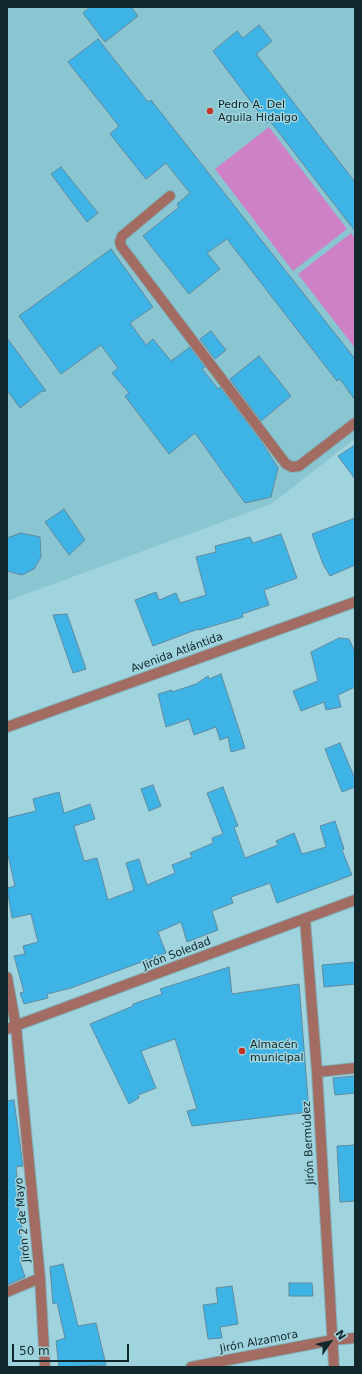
<!DOCTYPE html>
<meta charset="utf-8">
<style>
body{margin:0}
#map{position:relative;width:362px;height:1374px;overflow:hidden;background:#9fd3dd;font-family:"DejaVu Sans",sans-serif}
canvas{display:block}
.frame{position:absolute;inset:0;border:8px solid #12272b;pointer-events:none}
.north{position:absolute;left:310px;top:1322px;width:40px;height:40px;-webkit-text-stroke:3px #9fd3dd;paint-order:stroke;rotate:56deg;font-size:11px;font-weight:700;line-height:16px;text-align:center;color:#12272b}
.north::after{content:'';display:block;margin:auto;width:14px;height:18px;background:#12272b;clip-path:polygon(50% 0,100% 100%,50% 72%,0 100%)}
.scale{position:absolute;left:12px;top:1344px;width:117px;height:18px;box-sizing:border-box;border:2px solid #12272b;border-top:0;padding-left:5px;font-size:12px;line-height:14px;white-space:nowrap;color:#12272b;-webkit-text-stroke:3px #9fd3dd;paint-order:stroke}
</style>
<div id="map">
<canvas width="362" height="1374"></canvas>
<div class="frame"></div>
<div class="north">N</div>
<div class="scale">50 m</div>
</div>
<script>
const ctx = document.querySelector('canvas').getContext('2d');
ctx.lineJoin = 'round';
function fill(path, color) {
  ctx.fillStyle = color;
  ctx.fill(path, 'evenodd');
}
function poly(rows) {
  const path = new Path2D();
  for (const r of rows) {
    path.moveTo(r[0], r[1]);
    for (let i = 2; i < r.length; i += 2) path.lineTo(r[i], r[i + 1]);
  }
  return path;
}
function strokePath(path, color, width, dash) {
  ctx.strokeStyle = color;
  ctx.lineWidth = width;
  ctx.lineCap = dash ? 'butt' : 'round';
  ctx.setLineDash(dash || []);
  ctx.stroke(path);
}
function label(font, color, halo, rows, align = 'center') {
  ctx.font = font + ' "DejaVu Sans",sans-serif';
  ctx.lineWidth = 3;
  ctx.setLineDash([]);
  ctx.textBaseline = 'middle';
  ctx.strokeStyle = halo;
  ctx.fillStyle = color;
  for (const [text, x, y, turn = 0] of rows) {
    ctx.save();
    ctx.translate(x, y);
    ctx.rotate((+turn || 0) * Math.PI / 180);
    ctx.textAlign = isNaN(turn) ? turn : align;
    if (halo) ctx.strokeText(text, 0, 0);
    ctx.fillText(text, 0, 0);
    ctx.restore();
  }
}
fill(poly([
 [7,7,355,7,355,439,271,504,7,601]
]), '#89c6d1');
fill(poly([
 [269,127,347,229,293,271,215,169],
 [351,233,355,238,355,348,298,274]
]), '#cf81c7');
const building = poly([
 [90,7,131,7,138,16,105,42,83,13,90,7],
 [259,25,272,41,256,54,355,182,355,231,270,121,267,123,213,51,237,31,243,38,259,25],
 [98,39,148,102,151,100,355,359,355,400,340,379,337,381,227,239,207,253,220,269,189,294,143,236,179,207,177,204,190,193,166,163,146,179,110,134,119,126,68,62,98,39],
 [61,167,98,213,87,222,51,174,61,167],
 [111,249,153,307,130,323,146,345,153,339,171,361,190,347,205,367,202,369,218,389,220,387,261,441,278,468,271,497,245,503,195,433,169,454,125,396,129,393,112,373,118,368,101,345,61,374,19,316,111,249],
 [211,331,226,350,215,359,200,339,211,331],
 [7,338,46,391,42,391,20,408,7,390,7,338],
 [259,356,291,396,261,421,230,379,259,356],
 [355,445,355,479,338,456,355,445],
 [64,509,85,540,69,555,45,522,64,509],
 [355,518,355,565,330,576,323,564,312,534,355,518],
 [21,533,40,537,41,557,34,569,22,575,7,571,7,538,21,533],
 [281,534,297,578,264,590,269,605,242,614,243,617,199,630,198,629,153,646,135,600,156,592,159,600,176,593,180,603,206,595,196,557,216,552,215,546,250,537,253,543,281,534],
 [67,614,86,669,73,673,53,615,67,614],
 [339,638,349,639,355,652,355,687,338,695,341,707,326,710,324,702,301,711,293,691,318,681,311,652,339,638],
 [221,674,245,748,231,752,228,737,220,740,216,727,194,735,189,719,166,727,158,694,172,690,172,692,196,684,208,676,209,679,221,674],
 [340,743,355,779,355,787,342,792,325,749,340,743],
 [153,785,161,806,149,811,141,789,153,785],
 [223,787,238,826,234,827,245,858,278,845,276,841,294,833,302,854,326,847,320,826,335,821,344,849,342,850,352,875,277,903,270,883,231,897,233,903,212,911,218,930,187,942,181,922,158,932,166,953,71,988,47,994,48,998,24,1004,20,993,24,992,14,956,25,954,23,946,38,942,31,914,12,918,7,888,15,886,7,851,7,818,36,811,33,799,59,792,64,813,90,804,95,819,74,826,84,861,97,858,108,900,134,890,126,863,139,859,147,885,175,873,172,865,192,857,190,853,213,843,212,838,223,834,207,793,223,787],
 [355,962,355,984,324,987,322,965,355,962],
 [229,967,232,994,299,984,309,1112,192,1126,187,1111,197,1109,175,1039,141,1051,156,1088,138,1095,139,1098,129,1104,90,1024,133,1006,133,1004,162,994,160,989,229,967],
 [355,1076,355,1093,335,1095,333,1078,355,1076],
 [14,1100,23,1166,16,1167,19,1198,17,1198,22,1228,20,1228,25,1261,20,1262,25,1277,7,1285,7,1101,14,1100],
 [355,1145,355,1201,340,1202,337,1146,355,1145],
 [63,1264,78,1326,96,1323,106,1365,59,1367,56,1341,65,1338,57,1303,53,1304,50,1267,63,1264],
 [289,1283,312,1283,313,1296,289,1296,289,1283],
 [232,1286,238,1324,220,1327,222,1338,208,1339,203,1305,218,1303,216,1288,232,1286]
]);
fill(building, '#3eb4e6');
strokePath(building, '#618a9f', 1);
const minor = poly([
 [170,196,122,236,120,242,121,246,286,464,292,467,299,466,355,423],
 [7,727,355,602],
 [305,919,317,1072,334,1367],
 [7,977,16,1027,40,1278,45,1367],
 [7,1029,355,900],
 [317,1072,355,1068],
 [7,1292,40,1278],
 [191,1367,333,1340,355,1338]
]);
strokePath(minor, '#83b1b9', 12);
strokePath(minor, '#a26c63', 10);
for (const [x, y, r, color] of [
 [210,111,4,"#c13425"],
 [242,1051,4,"#c13425"]
]) {
  const dot = new Path2D();
  dot.arc(x, y, r, 0, 2 * Math.PI);
  ctx.fillStyle = color;
  ctx.fill(dot);
  strokePath(dot, '#9fd3dd', 1.5);
}
label('11px', '#12272b', '#9fd3dd', [
 ["Pedro A. Del",218,105],
 ["Aguila Hidalgo",218,118],
 ["Almacén",250,1045],
 ["municipal",250,1058]
], 'left');
label('11px', '#12272b', '#9fd3dd', [
 ["Avenida Atlántida",177,653,-20],
 ["Jirón Soledad",177,954,-21],
 ["Jirón Bermúdez",309,1143,-93],
 ["Jirón 2 de Mayo",23,1220,-95],
 ["Jirón Alzamora",259,1342,-11]
]);
</script>
